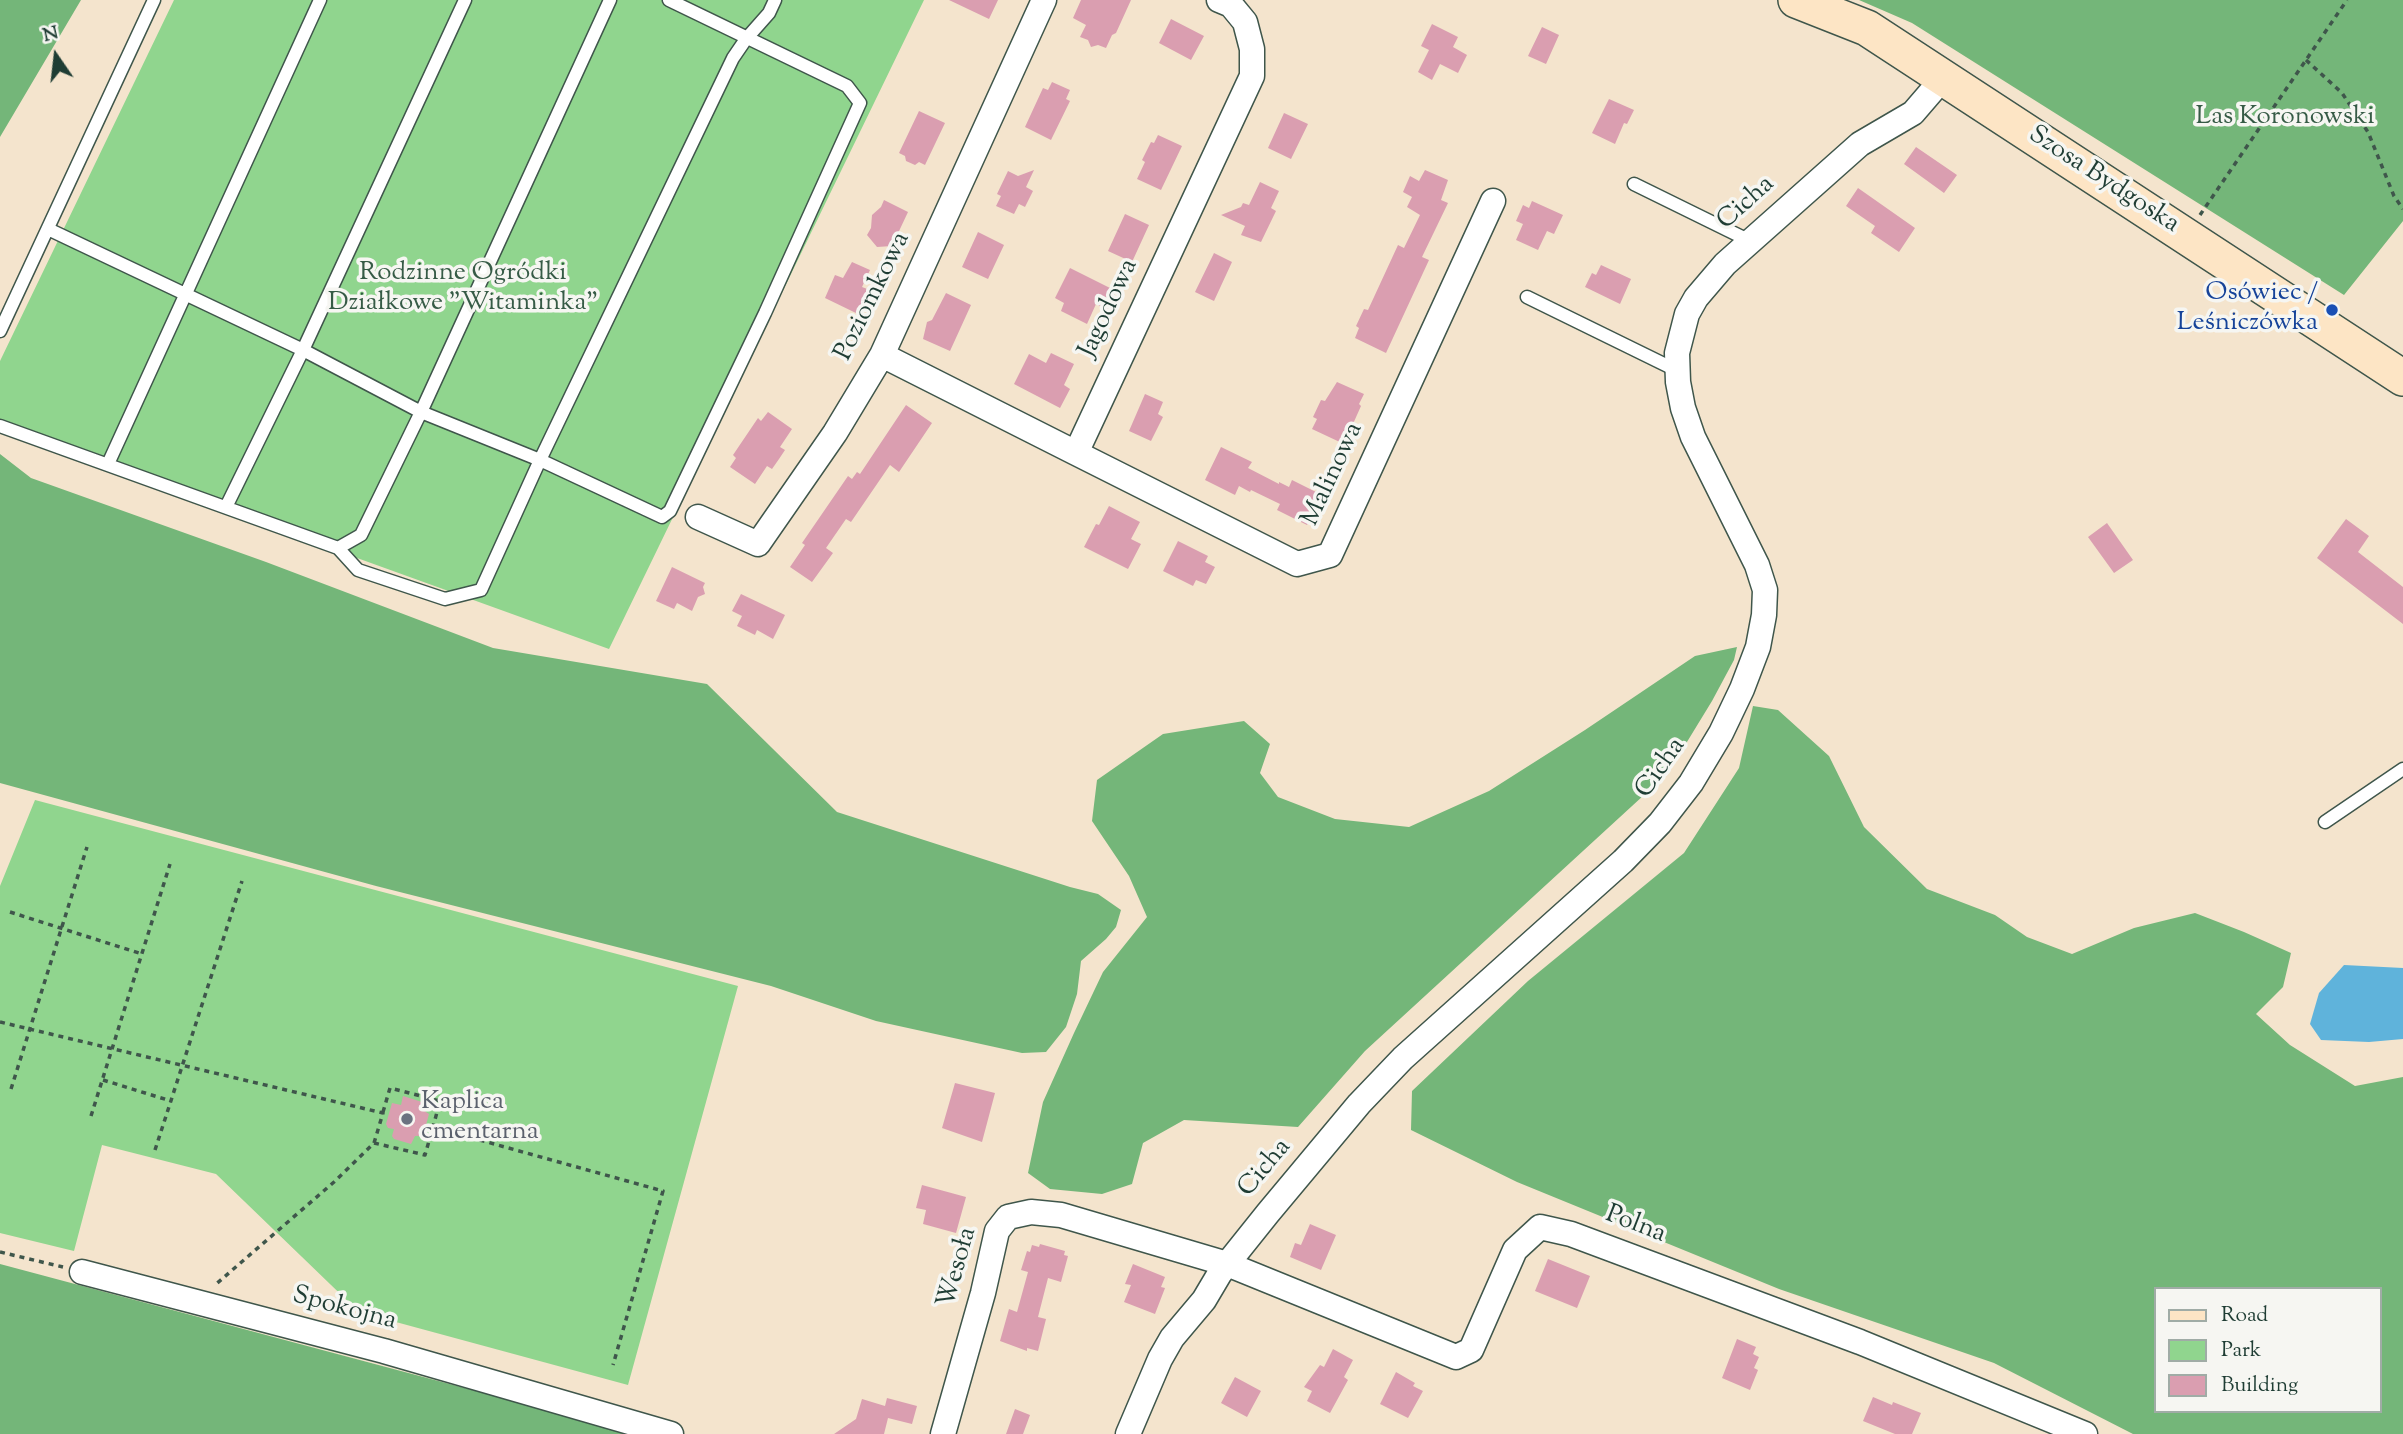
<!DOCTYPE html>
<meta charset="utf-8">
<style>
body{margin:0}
#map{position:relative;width:2403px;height:1434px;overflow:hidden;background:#f4e4cd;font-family:"Sorts Mill Goudy",serif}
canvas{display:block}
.legend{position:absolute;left:2154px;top:1287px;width:228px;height:126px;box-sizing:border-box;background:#f6f6f2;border:2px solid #a0aca6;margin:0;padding:9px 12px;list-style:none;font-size:21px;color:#1f3d34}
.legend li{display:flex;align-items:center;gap:14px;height:35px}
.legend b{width:35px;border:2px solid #a0aca6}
.north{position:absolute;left:21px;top:21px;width:70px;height:70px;-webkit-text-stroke:5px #f6f6f2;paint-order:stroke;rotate:346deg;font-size:19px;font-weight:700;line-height:28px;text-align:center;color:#1f3d34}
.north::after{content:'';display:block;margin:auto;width:24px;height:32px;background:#1f3d34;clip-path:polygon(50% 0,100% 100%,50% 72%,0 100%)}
</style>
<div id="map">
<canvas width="2403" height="1434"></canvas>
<ul class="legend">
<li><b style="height:9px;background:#fde5c5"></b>Road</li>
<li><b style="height:19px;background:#90d58e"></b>Park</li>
<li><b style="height:19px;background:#da9eb0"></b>Building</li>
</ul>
<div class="north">N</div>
</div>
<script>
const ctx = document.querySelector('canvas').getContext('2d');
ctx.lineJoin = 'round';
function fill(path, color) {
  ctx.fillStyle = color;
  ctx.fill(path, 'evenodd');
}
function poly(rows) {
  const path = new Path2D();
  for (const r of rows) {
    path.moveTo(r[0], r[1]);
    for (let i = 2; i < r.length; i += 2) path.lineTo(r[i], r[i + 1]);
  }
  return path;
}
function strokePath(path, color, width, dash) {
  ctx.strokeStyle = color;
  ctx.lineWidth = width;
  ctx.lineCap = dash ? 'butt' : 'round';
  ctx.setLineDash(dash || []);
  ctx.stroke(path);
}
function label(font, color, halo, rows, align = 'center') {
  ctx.font = font + ' "Sorts Mill Goudy",serif';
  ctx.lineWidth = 7;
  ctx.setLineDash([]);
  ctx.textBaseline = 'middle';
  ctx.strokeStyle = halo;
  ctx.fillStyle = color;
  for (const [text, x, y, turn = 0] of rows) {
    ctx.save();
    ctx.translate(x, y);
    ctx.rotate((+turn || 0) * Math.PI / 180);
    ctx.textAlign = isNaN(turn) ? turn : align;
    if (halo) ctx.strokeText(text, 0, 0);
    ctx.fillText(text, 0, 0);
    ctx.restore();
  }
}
fill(poly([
 [174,0,924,0,609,649,0,429,0,361],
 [35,800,738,986,628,1385,359,1312,216,1174,102,1145,74,1251,0,1233,0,886]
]), '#90d58e');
fill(poly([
 [0,0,81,0,0,137],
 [1859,0,2403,0,2403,221,2344,295,1912,23],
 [0,454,31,478,266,562,493,648,707,684,837,812,1070,887,1098,894,1121,910,1116,927,1106,939,1081,961,1077,994,1066,1027,1046,1052,1022,1053,876,1021,771,986,376,886,0,783],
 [1737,647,1734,660,1712,701,1668,773,1365,1051,1298,1127,1184,1120,1143,1143,1132,1184,1102,1194,1050,1189,1028,1173,1043,1102,1074,1033,1103,972,1147,917,1129,876,1092,821,1097,780,1163,734,1244,721,1270,744,1260,773,1278,797,1335,819,1409,827,1489,791,1585,730,1695,656],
 [1753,706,1778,710,1829,756,1864,827,1927,889,1995,915,2027,937,2072,954,2134,928,2195,913,2244,932,2291,953,2283,987,2256,1014,2290,1045,2355,1086,2403,1077,2403,1434,2133,1434,1994,1363,1779,1289,1517,1182,1411,1130,1412,1091,1528,981,1684,853,1739,768],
 [2156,1289,2380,1289,2380,1411,2156,1411],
 [0,1264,637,1434,0,1434]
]), '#74b679');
fill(poly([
 [2344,965,2403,968,2403,1039,2369,1042,2321,1040,2310,1024,2319,993]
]), '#5fb3db');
fill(poly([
 [949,0,998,0,989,19],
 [1081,0,1131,0,1116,33,1112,35,1106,48,1098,45,1091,47,1088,40,1080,37,1086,25,1073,18],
 [1171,19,1204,36,1191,60,1159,43],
 [1432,24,1458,37,1453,47,1467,55,1458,73,1440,64,1432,80,1418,72,1429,50,1421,46],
 [1542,27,1559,35,1546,64,1528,56],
 [1052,82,1070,90,1066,99,1070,101,1051,140,1025,127,1043,88,1048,90],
 [1609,99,1634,110,1627,124,1624,123,1615,144,1592,133],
 [919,111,945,123,925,165,919,162,915,165,906,161,905,156,899,153],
 [1284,113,1308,124,1291,159,1268,148],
 [1158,135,1182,146,1161,190,1137,179,1145,162,1142,160,1151,142,1154,143],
 [1916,147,1957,175,1944,193,1904,164],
 [1034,170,1026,187,1033,191,1025,207,1019,204,1014,214,996,206,1001,196,997,194,1008,171,1018,176],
 [1425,170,1448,180,1441,200,1448,203,1422,257,1429,260,1386,353,1355,338,1359,328,1356,326,1364,309,1368,310,1398,245,1404,248,1420,215,1407,207,1412,197,1403,192,1410,176,1419,181],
 [1260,182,1279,191,1271,208,1276,211,1261,242,1241,235,1245,226,1221,215,1241,207,1243,203,1249,205],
 [1858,188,1915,228,1899,252,1871,233,1875,226,1846,206],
 [884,200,908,212,892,246,877,247,867,235,871,228,872,215,881,207],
 [1532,201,1563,215,1554,234,1547,231,1538,250,1516,240,1523,224,1516,221,1523,205,1529,208],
 [1125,214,1149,225,1132,262,1108,251],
 [978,232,1004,245,988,279,962,267],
 [1214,253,1232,262,1214,301,1195,292],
 [852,262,870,270,862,287,870,290,858,314,825,298,835,275,843,278],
 [1601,265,1631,279,1620,304,1585,287,1592,273,1596,275],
 [1070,268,1116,291,1107,310,1096,304,1087,324,1061,311,1064,303,1055,298],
 [946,293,971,305,950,351,923,339,927,322,932,320],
 [1051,353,1074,364,1064,385,1070,389,1060,408,1014,384,1029,354,1046,363],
 [1337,382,1364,394,1359,404,1361,406,1344,444,1312,429,1317,419,1313,417,1321,400,1325,401],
 [1145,394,1163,402,1158,414,1163,417,1151,441,1129,431],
 [906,405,932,423,899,472,890,465,851,522,846,519,826,548,833,553,812,582,790,567,805,545,802,543,848,476,852,479,857,472,860,474],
 [768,412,792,429,780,447,785,450,779,459,772,469,767,466,755,484,730,467,736,458,733,455,758,418,761,421],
 [1221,447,1252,462,1248,468,1279,484,1279,482,1289,487,1292,480,1322,495,1307,525,1277,510,1280,504,1251,490,1250,492,1239,486,1235,495,1205,480],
 [1109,506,1140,522,1131,539,1141,544,1128,569,1084,547,1096,524,1099,525],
 [2346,519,2369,536,2358,552,2403,587,2403,624,2317,558],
 [2107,523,2133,560,2114,573,2088,537],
 [1178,541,1208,556,1205,562,1215,567,1206,584,1196,580,1193,586,1163,571],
 [672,567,705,583,703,587,705,594,698,597,692,611,677,603,674,609,656,601],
 [741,594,785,615,773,639,757,630,755,635,737,626,742,616,732,611],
 [955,1083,995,1093,982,1142,942,1128],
 [403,1096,422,1102,423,1110,429,1114,423,1136,415,1136,411,1144,394,1139,392,1136,394,1129,388,1128,386,1124,392,1103,401,1105],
 [922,1185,966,1197,956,1233,923,1224,926,1210,916,1208],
 [1310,1224,1336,1235,1321,1270,1290,1257,1295,1243,1301,1245],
 [1040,1244,1065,1251,1064,1255,1068,1256,1061,1282,1048,1278,1038,1317,1046,1319,1038,1351,1027,1348,1027,1351,1000,1341,1009,1309,1017,1312,1028,1272,1021,1270,1027,1251,1030,1252,1032,1245,1039,1247],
 [1548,1259,1590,1276,1577,1308,1535,1291],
 [1133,1264,1165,1277,1161,1287,1165,1288,1155,1314,1124,1302,1131,1285,1125,1284],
 [1737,1339,1756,1347,1753,1354,1759,1357,1754,1368,1758,1370,1750,1390,1722,1378],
 [1333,1349,1353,1360,1344,1377,1348,1380,1330,1413,1307,1401,1312,1391,1304,1387,1320,1365,1324,1367],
 [1396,1372,1415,1383,1413,1386,1423,1391,1408,1418,1380,1404],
 [1235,1377,1261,1391,1247,1417,1221,1403],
 [1873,1397,1892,1405,1893,1402,1921,1413,1912,1434,1895,1434,1863,1421],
 [887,1398,917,1406,912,1424,888,1418,884,1434,834,1434,856,1419,862,1399,885,1406],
 [1015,1409,1030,1415,1023,1434,1006,1434]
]), '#da9eb0');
const service = poly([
 [1634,184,1750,241],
 [48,229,303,350,421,412,540,460,662,517,670,511,765,313,860,103,847,86,669,0],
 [1527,297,1678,371],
 [0,331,154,0],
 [0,426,338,548,361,535,421,412,610,0],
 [108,464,320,0],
 [226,507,303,350,465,0],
 [338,548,358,570,445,599,481,590,540,460,733,58,746,39,769,13,775,0],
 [2325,822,2403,769]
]);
const minor = poly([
 [882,355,1076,453,1252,76,1252,49,1245,22,1231,5,1219,0],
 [1076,453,1297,564,1330,555,1493,201],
 [698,517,758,544,835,433,882,355,1044,0],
 [82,1272,384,1351,671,1434],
 [943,1434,983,1293,997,1231,1008,1217,1031,1212,1061,1215,1227,1264,1456,1357,1471,1350,1515,1250,1540,1227,1571,1234,1860,1342,2085,1434],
 [1128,1434,1160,1359,1172,1338,1204,1300,1220,1273,1268,1213,1359,1104,1403,1058,1623,861,1660,823,1691,783,1721,733,1742,689,1758,647,1764,615,1765,590,1757,565,1693,437,1683,408,1678,382,1677,353,1687,314,1696,298,1725,264,1860,144,1913,113,1944,77]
]);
const secondary = poly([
 [1796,0,1867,28,2403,378]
]);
strokePath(service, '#3f564b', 15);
strokePath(minor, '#3f564b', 27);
strokePath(secondary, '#3f564b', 38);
strokePath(poly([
 [2306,60,2342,93,2368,132,2394,196,2403,209],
 [2200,215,2347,0],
 [10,912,142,954],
 [0,1022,383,1113,374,1143,334,1182,215,1285],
 [103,1080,171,1101],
 [11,1089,87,847],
 [383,1112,390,1088,440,1101,433,1127],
 [91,1116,170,864],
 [374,1143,425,1155,433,1127,663,1191,613,1365],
 [155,1150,242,881],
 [0,1252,63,1267]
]), '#3f564b', 3.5, [5, 5]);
strokePath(service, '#fff', 12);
strokePath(minor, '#fff', 24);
strokePath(secondary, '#fde5c5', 35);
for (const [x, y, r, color] of [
 [2332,310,7,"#1a4fb4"],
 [407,1119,7,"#6b7280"]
]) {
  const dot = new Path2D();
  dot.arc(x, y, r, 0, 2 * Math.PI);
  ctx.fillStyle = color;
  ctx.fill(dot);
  strokePath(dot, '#f6f6f2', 2.5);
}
label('26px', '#365b46', '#f6f6f2', [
 ["Las Koronowski",2285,119],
 ["Rodzinne Ogródki",463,275],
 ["Działkowe \"Witaminka\"",463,305]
]);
label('26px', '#1f3d34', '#f6f6f2', [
 ["Szosa Bydgoska",2103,181,33],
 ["Cicha",1747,204,-42],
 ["Poziomkowa",874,297,-64],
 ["Jagodowa",1110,309,-65],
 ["Malinowa",1334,475,-65],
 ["Cicha",1662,769,-55],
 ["Cicha",1266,1169,-50],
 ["Polna",1635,1226,21],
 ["Wesoła",959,1268,-74],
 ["Spokojna",344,1310,15]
]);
label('26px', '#164399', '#f6f6f2', [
 ["Osówiec /",2318,295],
 ["Leśniczówka",2318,325]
], 'right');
label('26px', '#5b616d', '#f6f6f2', [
 ["Kaplica",421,1104],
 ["cmentarna",421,1134]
], 'left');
</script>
